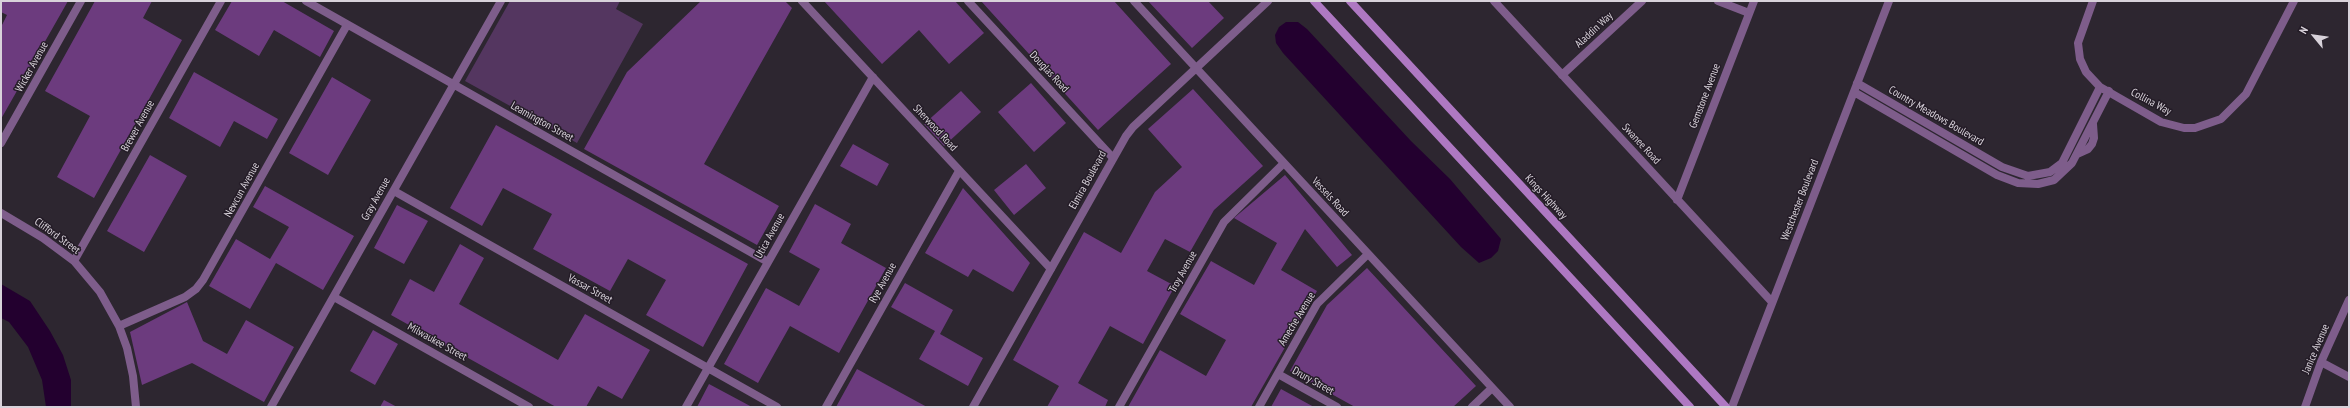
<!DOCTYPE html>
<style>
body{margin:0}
#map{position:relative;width:2350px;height:408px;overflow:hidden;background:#2d2630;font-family:"PT Sans Narrow",sans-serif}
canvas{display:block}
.frame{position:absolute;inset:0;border:2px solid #d8d2da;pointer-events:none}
.north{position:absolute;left:2294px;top:16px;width:40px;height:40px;-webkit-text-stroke:3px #241c27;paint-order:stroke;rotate:299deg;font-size:11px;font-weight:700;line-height:16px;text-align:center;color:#d8d2da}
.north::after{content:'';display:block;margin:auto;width:14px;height:18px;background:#d8d2da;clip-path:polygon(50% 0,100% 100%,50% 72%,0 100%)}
</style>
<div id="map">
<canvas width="2350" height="408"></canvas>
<div class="frame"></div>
<div class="north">N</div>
</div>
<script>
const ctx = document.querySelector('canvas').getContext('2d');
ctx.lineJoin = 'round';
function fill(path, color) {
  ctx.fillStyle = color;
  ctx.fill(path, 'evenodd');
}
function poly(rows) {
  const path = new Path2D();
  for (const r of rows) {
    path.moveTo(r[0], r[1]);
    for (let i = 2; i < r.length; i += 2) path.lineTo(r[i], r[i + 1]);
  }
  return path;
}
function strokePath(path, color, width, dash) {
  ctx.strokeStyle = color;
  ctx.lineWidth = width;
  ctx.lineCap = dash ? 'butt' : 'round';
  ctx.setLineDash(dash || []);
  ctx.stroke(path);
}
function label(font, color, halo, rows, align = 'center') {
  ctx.font = font + ' "PT Sans Narrow",sans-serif';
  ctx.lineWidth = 3;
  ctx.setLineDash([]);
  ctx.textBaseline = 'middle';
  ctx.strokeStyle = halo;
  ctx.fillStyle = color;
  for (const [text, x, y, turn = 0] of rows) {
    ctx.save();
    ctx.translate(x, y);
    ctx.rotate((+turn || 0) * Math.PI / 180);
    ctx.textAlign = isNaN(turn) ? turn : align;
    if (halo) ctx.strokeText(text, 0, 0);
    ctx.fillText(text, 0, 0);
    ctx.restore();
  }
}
fill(poly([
 [510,1,620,1,616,9,643,24,577,143,465,81]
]), '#543660');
fill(poly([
 [1,1,68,1,1,119,1,27,7,15,1,12],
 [95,1,152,1,143,18,182,40,94,198,57,177,90,116,45,91],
 [232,1,282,1,334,31,320,57,274,30,259,56,215,30],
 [701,1,785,1,792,8,704,164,779,206,757,245,584,149,627,72],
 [824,1,955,1,984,33,949,64,919,30,882,64],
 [981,1,1114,1,1171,64,1098,130],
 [1148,1,1208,1,1224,18,1192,48],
 [194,72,278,119,267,139,234,121,220,147,169,118],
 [332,77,371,100,328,175,289,153],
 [1031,83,1066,123,1034,152,998,112],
 [1193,89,1263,166,1214,210,1190,252,1165,239,1147,271,1175,286,1143,344,1110,326,1078,383,1108,400,1105,407,1047,407,1059,386,1013,360,1084,232,1121,253,1155,192,1182,167,1148,129],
 [961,91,981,112,944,146,924,124],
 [496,125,748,264,703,347,646,315,666,280,628,259,610,291,533,249,552,214,503,188,482,226,450,208],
 [853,144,889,164,877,186,840,166],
 [150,155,187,176,144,252,107,231],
 [1026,164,1046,188,1014,215,994,190],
 [1285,175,1352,255,1337,267,1305,229,1281,270,1317,291,1251,407,1128,407,1160,350,1206,376,1226,340,1180,314,1211,261,1254,285,1277,243,1234,218],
 [265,186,354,236,323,290,276,263,250,309,209,286,236,239,270,259,289,227,253,207],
 [963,188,1030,263,1013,292,973,269,968,277,925,253],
 [815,204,851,224,841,243,886,268,839,353,790,326,758,383,724,364,766,288,799,306,820,269,789,252],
 [397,205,428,221,404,264,374,248],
 [460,244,484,258,459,304,558,360,585,314,650,350,622,399,598,386,586,407,556,407,391,315,410,279,434,292],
 [1367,268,1476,386,1453,407,1355,407,1290,371,1327,305],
 [905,283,953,310,940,334,983,358,968,386,919,359,935,331,891,307],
 [187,302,203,341,227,354,246,320,294,347,264,402,192,363,142,385,130,332],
 [373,330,398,344,375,385,350,371],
 [857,369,927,407,836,407],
 [709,384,752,407,697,407],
 [1281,389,1314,407,1271,407],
 [384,400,397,407,380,407]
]), '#6c3b7e');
fill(poly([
 [1286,22,1298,22,1307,29,1411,141,1450,179,1501,239,1498,251,1491,258,1479,263,1461,247,1283,53,1276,43,1275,35,1279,27],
 [1,284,30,301,50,331,63,355,71,380,71,407,46,407,42,380,28,347,9,322,1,318]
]), '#23002f');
strokePath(poly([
 [306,1,768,262],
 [802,1,1051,269],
 [968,1,1113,158],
 [1134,1,1510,407],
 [1494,1,1772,302],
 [1718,1,1749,13],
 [2093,1,2078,43,2080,59,2086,72,2100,87,2161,122,2184,128,2195,128,2221,119,2246,94,2294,1],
 [1562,75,1642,1],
 [1857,83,2002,167,2028,176,2050,172,2062,163,2100,87],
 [1854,92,1997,175,2018,183,2038,184,2054,180,2072,163,2109,91],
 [1,143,81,1],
 [2077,154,2088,149,2092,144,2094,138,2093,124],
 [394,191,777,407],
 [1677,200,1754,1],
 [1,213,43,238,74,261,100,292,119,326,127,348,133,376,136,407],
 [74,261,221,1],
 [334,297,529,407],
 [119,326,185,297,196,289,203,280,347,25],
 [2321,362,2349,377],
 [1278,374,1337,407],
 [271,407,501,1],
 [686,407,873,77],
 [826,407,959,171],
 [973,407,1126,136,1133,127,1268,1],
 [1119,407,1224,222,1284,163],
 [1259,407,1317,304,1368,254],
 [1472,407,1492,388],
 [1732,407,1889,1],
 [2305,407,2321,362,2349,300]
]), '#7e5d8b', 8);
strokePath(poly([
 [1314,1,1690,407],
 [1350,1,1726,407]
]), '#ae78c2', 8);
label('11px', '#d8d2da', '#241c27', [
 ["Aladdin Way",1594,30,-43],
 ["Wicker Avenue",32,67,-61],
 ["Douglas Road",1049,72,47],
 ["Gemstone Avenue",1705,96,-69],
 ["Collina Way",2151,102,28],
 ["Country Meadows Boulevard",1936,116,30],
 ["Leamington Street",542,122,29],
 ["Brewer Avenue",138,126,-61],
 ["Sherwood Road",935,128,47],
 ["Swanee Road",1641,144,47],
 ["Elmira Boulevard",1088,180,-61],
 ["Newcun Avenue",242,190,-61],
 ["Vessels Road",1330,197,47],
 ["Kings Highway",1546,197,47],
 ["Gray Avenue",376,199,-61],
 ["Westchester Boulevard",1800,200,-69],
 ["Clifford Street",57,236,36],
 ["Utica Avenue",770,236,-61],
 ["Troy Avenue",1183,272,-61],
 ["Rye Avenue",883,283,-61],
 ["Vassar Street",590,289,29],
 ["Ameche Avenue",1297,319,-59],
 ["Milwaukee Street",437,342,29],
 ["Janice Avenue",2316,349,-67],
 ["Drury Street",1313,381,29]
]);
</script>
